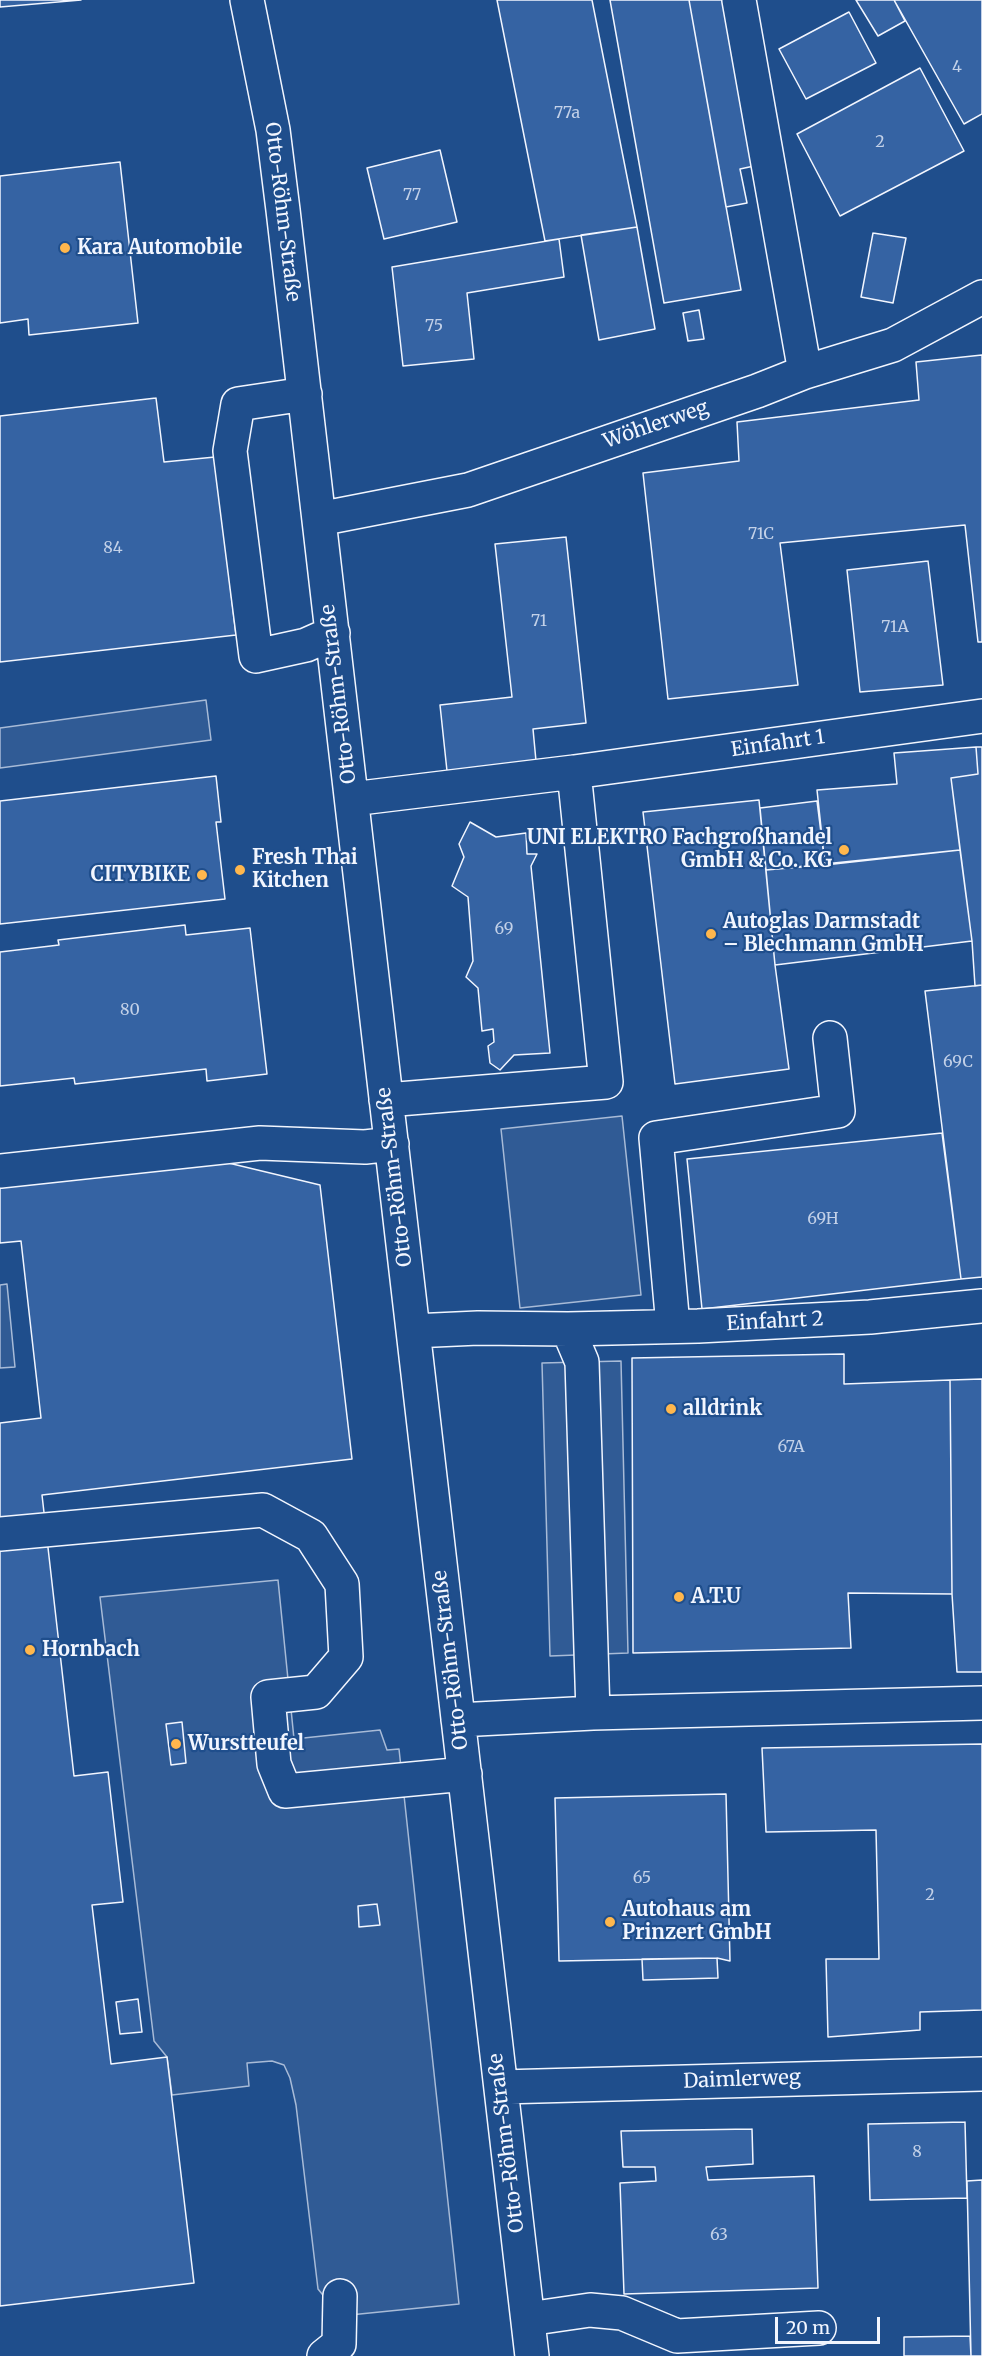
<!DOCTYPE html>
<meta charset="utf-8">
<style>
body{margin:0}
#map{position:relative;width:982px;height:2356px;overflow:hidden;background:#1f4e8c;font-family:Merriweather,serif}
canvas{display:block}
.scale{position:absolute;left:775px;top:2317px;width:105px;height:27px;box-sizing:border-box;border:3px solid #f2f6ff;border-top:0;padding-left:8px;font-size:18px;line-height:21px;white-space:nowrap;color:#f2f6ff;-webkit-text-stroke:4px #1f4e8c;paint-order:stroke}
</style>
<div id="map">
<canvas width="982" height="2356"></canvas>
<div class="scale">20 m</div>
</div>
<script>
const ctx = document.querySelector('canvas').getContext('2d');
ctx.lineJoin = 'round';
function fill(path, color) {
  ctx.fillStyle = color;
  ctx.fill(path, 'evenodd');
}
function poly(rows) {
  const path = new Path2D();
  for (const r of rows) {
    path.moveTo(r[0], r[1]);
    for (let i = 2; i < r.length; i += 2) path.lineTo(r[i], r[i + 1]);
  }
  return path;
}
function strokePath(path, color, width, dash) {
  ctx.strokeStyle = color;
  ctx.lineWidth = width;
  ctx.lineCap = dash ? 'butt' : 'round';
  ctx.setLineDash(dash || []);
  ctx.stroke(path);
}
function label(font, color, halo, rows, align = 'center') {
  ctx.font = font + ' Merriweather,serif';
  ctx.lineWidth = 4.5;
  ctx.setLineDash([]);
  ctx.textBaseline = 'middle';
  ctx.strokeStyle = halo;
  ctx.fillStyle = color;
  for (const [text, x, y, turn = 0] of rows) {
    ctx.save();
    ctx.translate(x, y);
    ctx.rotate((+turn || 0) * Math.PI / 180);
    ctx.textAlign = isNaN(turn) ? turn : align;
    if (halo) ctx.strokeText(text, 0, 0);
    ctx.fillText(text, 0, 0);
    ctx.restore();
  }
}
const built = poly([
 [206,700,211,740,0,768,0,728,206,700],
 [622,1116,641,1295,520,1308,501,1129,622,1116],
 [7,1284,15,1367,0,1368,0,1285,7,1284],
 [621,1361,628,1653,550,1656,542,1363,621,1361],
 [278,1580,294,1739,380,1730,387,1750,399,1749,459,2304,340,2316,318,2289,296,2105,290,2078,284,2065,272,2061,247,2063,249,2086,172,2095,167,2057,154,2041,100,1597,278,1580]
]);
fill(built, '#305b95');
strokePath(built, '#a8bbd7', 1.5);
const building = poly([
 [0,0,81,0,0,7,0,0],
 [497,0,592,0,637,227,545,241,497,0],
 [610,0,689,0,741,290,664,303,610,0],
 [689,0,724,0,754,166,740,169,747,203,726,207,689,0],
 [856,0,894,0,905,21,878,36,856,0],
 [894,0,982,0,982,114,964,124,894,0],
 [849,12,876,63,806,99,779,49,849,12],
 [920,68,964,151,840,216,797,134,920,68],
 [440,150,457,222,384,239,367,168,440,150],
 [120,162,138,323,29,335,28,319,0,323,0,176,120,162],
 [637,227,655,329,599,340,581,235,637,227],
 [873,233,906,238,893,303,861,297,873,233],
 [559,239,564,277,467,293,474,359,403,366,392,267,559,239],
 [699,310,704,339,688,341,683,313,699,310],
 [982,355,982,642,978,642,965,525,780,543,798,685,668,699,643,473,739,461,737,422,919,400,916,362,982,355],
 [156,398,164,462,215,457,236,635,0,662,0,416,156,398],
 [566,537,586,723,533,729,536,761,447,771,440,705,512,697,495,544,566,537],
 [928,561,943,685,860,692,847,570,928,561],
 [976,747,978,774,951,778,960,850,825,865,817,790,897,784,894,753,976,747],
 [976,747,982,747,982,985,975,986,972,941,951,778,978,774,976,747],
 [216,776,221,822,216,822,225,899,0,924,0,801,216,776],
 [759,800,775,965,789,1069,675,1084,643,812,759,800],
 [817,801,825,865,766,870,760,808,817,801],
 [470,822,496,837,526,833,527,854,537,854,531,866,550,1053,514,1055,500,1070,490,1063,488,1046,494,1042,493,1029,482,1031,478,988,466,977,473,961,468,897,452,886,464,857,459,844,470,822],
 [960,850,972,941,775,965,766,870,960,850],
 [185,925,186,935,250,928,267,1074,207,1081,206,1069,75,1084,74,1078,0,1086,0,952,59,945,58,940,185,925],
 [982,985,982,1277,961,1279,925,991,982,985],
 [942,1133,961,1279,702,1309,687,1159,942,1133],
 [216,1160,320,1185,352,1459,42,1495,74,1776,108,1772,123,1902,92,1905,111,2064,167,2057,194,2283,0,2306,0,1423,41,1418,21,1241,0,1243,0,1185,216,1160],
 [844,1354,844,1384,950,1380,952,1594,848,1593,851,1648,633,1653,632,1358,844,1354],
 [982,1379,982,1672,957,1672,952,1594,950,1380,982,1379],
 [182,1722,186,1763,171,1765,166,1724,182,1722],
 [982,1744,982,2010,920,2012,920,2030,828,2037,826,1959,879,1959,876,1830,766,1832,762,1748,982,1744],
 [726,1794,730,1961,717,1958,559,1961,555,1798,726,1794],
 [377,1904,380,1925,359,1927,358,1906,377,1904],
 [717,1958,718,1978,643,1980,642,1959,717,1958],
 [138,1999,142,2032,120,2034,116,2002,138,1999],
 [965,2122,967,2198,870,2200,868,2124,965,2122],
 [752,2129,753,2164,706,2167,708,2180,814,2176,818,2288,624,2294,620,2183,656,2181,655,2167,623,2167,621,2131,752,2129],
 [982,2180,982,2356,971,2356,967,2181,982,2180],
 [970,2336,971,2356,904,2356,904,2337,970,2336]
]);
fill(building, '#3563a3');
strokePath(building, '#f2f6ff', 1.5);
const minor = poly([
 [247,0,273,130,283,210,532,2356],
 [739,0,805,372],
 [305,394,238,404,230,451,256,656,306,645,333,633],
 [319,519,468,490,757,391,805,372,893,345,982,297],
 [574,772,982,716],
 [352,799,574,772,606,1082,386,1100],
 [0,1171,260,1143,365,1147,392,1144],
 [673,1326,656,1138,838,1111,830,1038],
 [568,1329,698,1326,870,1317,982,1306],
 [413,1331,478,1328,568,1329,582,1362,593,1713,458,1720],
 [0,1534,263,1510,311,1536,342,1584,346,1657,316,1692,268,1697,274,1764,285,1791,465,1774],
 [593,1713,982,1703],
 [501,2087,982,2074],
 [528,2319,590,2310,622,2313,677,2336,819,2328],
 [324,2356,339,2344,340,2296]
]);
strokePath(minor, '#f2f6ff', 36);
strokePath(minor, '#1f4e8c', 33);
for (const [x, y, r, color] of [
 [65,248,6,"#ffb74d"],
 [844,850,6,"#ffb74d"],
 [240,870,6,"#ffb74d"],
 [202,875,6,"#ffb74d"],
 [711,934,6,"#ffb74d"],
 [671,1409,6,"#ffb74d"],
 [679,1597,6,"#ffb74d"],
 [30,1650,6,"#ffb74d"],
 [176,1744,6,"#ffb74d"],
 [610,1922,6,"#ffb74d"]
]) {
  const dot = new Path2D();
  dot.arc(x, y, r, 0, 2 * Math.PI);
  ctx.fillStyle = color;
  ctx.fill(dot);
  strokePath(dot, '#1f4e8c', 2);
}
label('16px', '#c3d1e8', null, [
 ["4",957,67],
 ["77a",567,113],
 ["2",880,142],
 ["77",412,195],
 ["75",434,326],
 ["71C",761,534],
 ["84",113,548],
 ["71",539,621],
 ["71A",895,627],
 ["69",504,929],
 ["80",130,1010],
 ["69C",958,1062],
 ["69H",823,1219],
 ["67A",791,1447],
 ["65",642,1878],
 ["2",930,1895],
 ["8",917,2152],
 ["63",719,2235]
]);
label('20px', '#f2f6ff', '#1f4e8c', [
 ["Otto-Röhm-Straße",282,212,83],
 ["Wöhlerweg",656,425,-19],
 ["Otto-Röhm-Straße",339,694,-97],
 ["Einfahrt 1",778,744,-8],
 ["Otto-Röhm-Straße",395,1177,-97],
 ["Einfahrt 2",775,1322,-3],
 ["Otto-Röhm-Straße",451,1660,-97],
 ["Daimlerweg",742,2080,-2],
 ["Otto-Röhm-Straße",507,2143,-97]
]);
label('bold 20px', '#f2f6ff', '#1f4e8c', [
 ["Kara Automobile",77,248],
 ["UNI ELEKTRO Fachgroßhandel",832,838,"right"],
 ["GmbH & Co. KG",832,861,"right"],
 ["Fresh Thai",252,858],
 ["Kitchen",252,881],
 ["CITYBIKE",190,875,"right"],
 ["Autoglas Darmstadt",723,922],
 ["– Blechmann GmbH",723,945],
 ["alldrink",683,1409],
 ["A.T.U",691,1597],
 ["Hornbach",42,1650],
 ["Wurstteufel",188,1744],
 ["Autohaus am",622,1910],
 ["Prinzert GmbH",622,1933]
], 'left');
</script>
